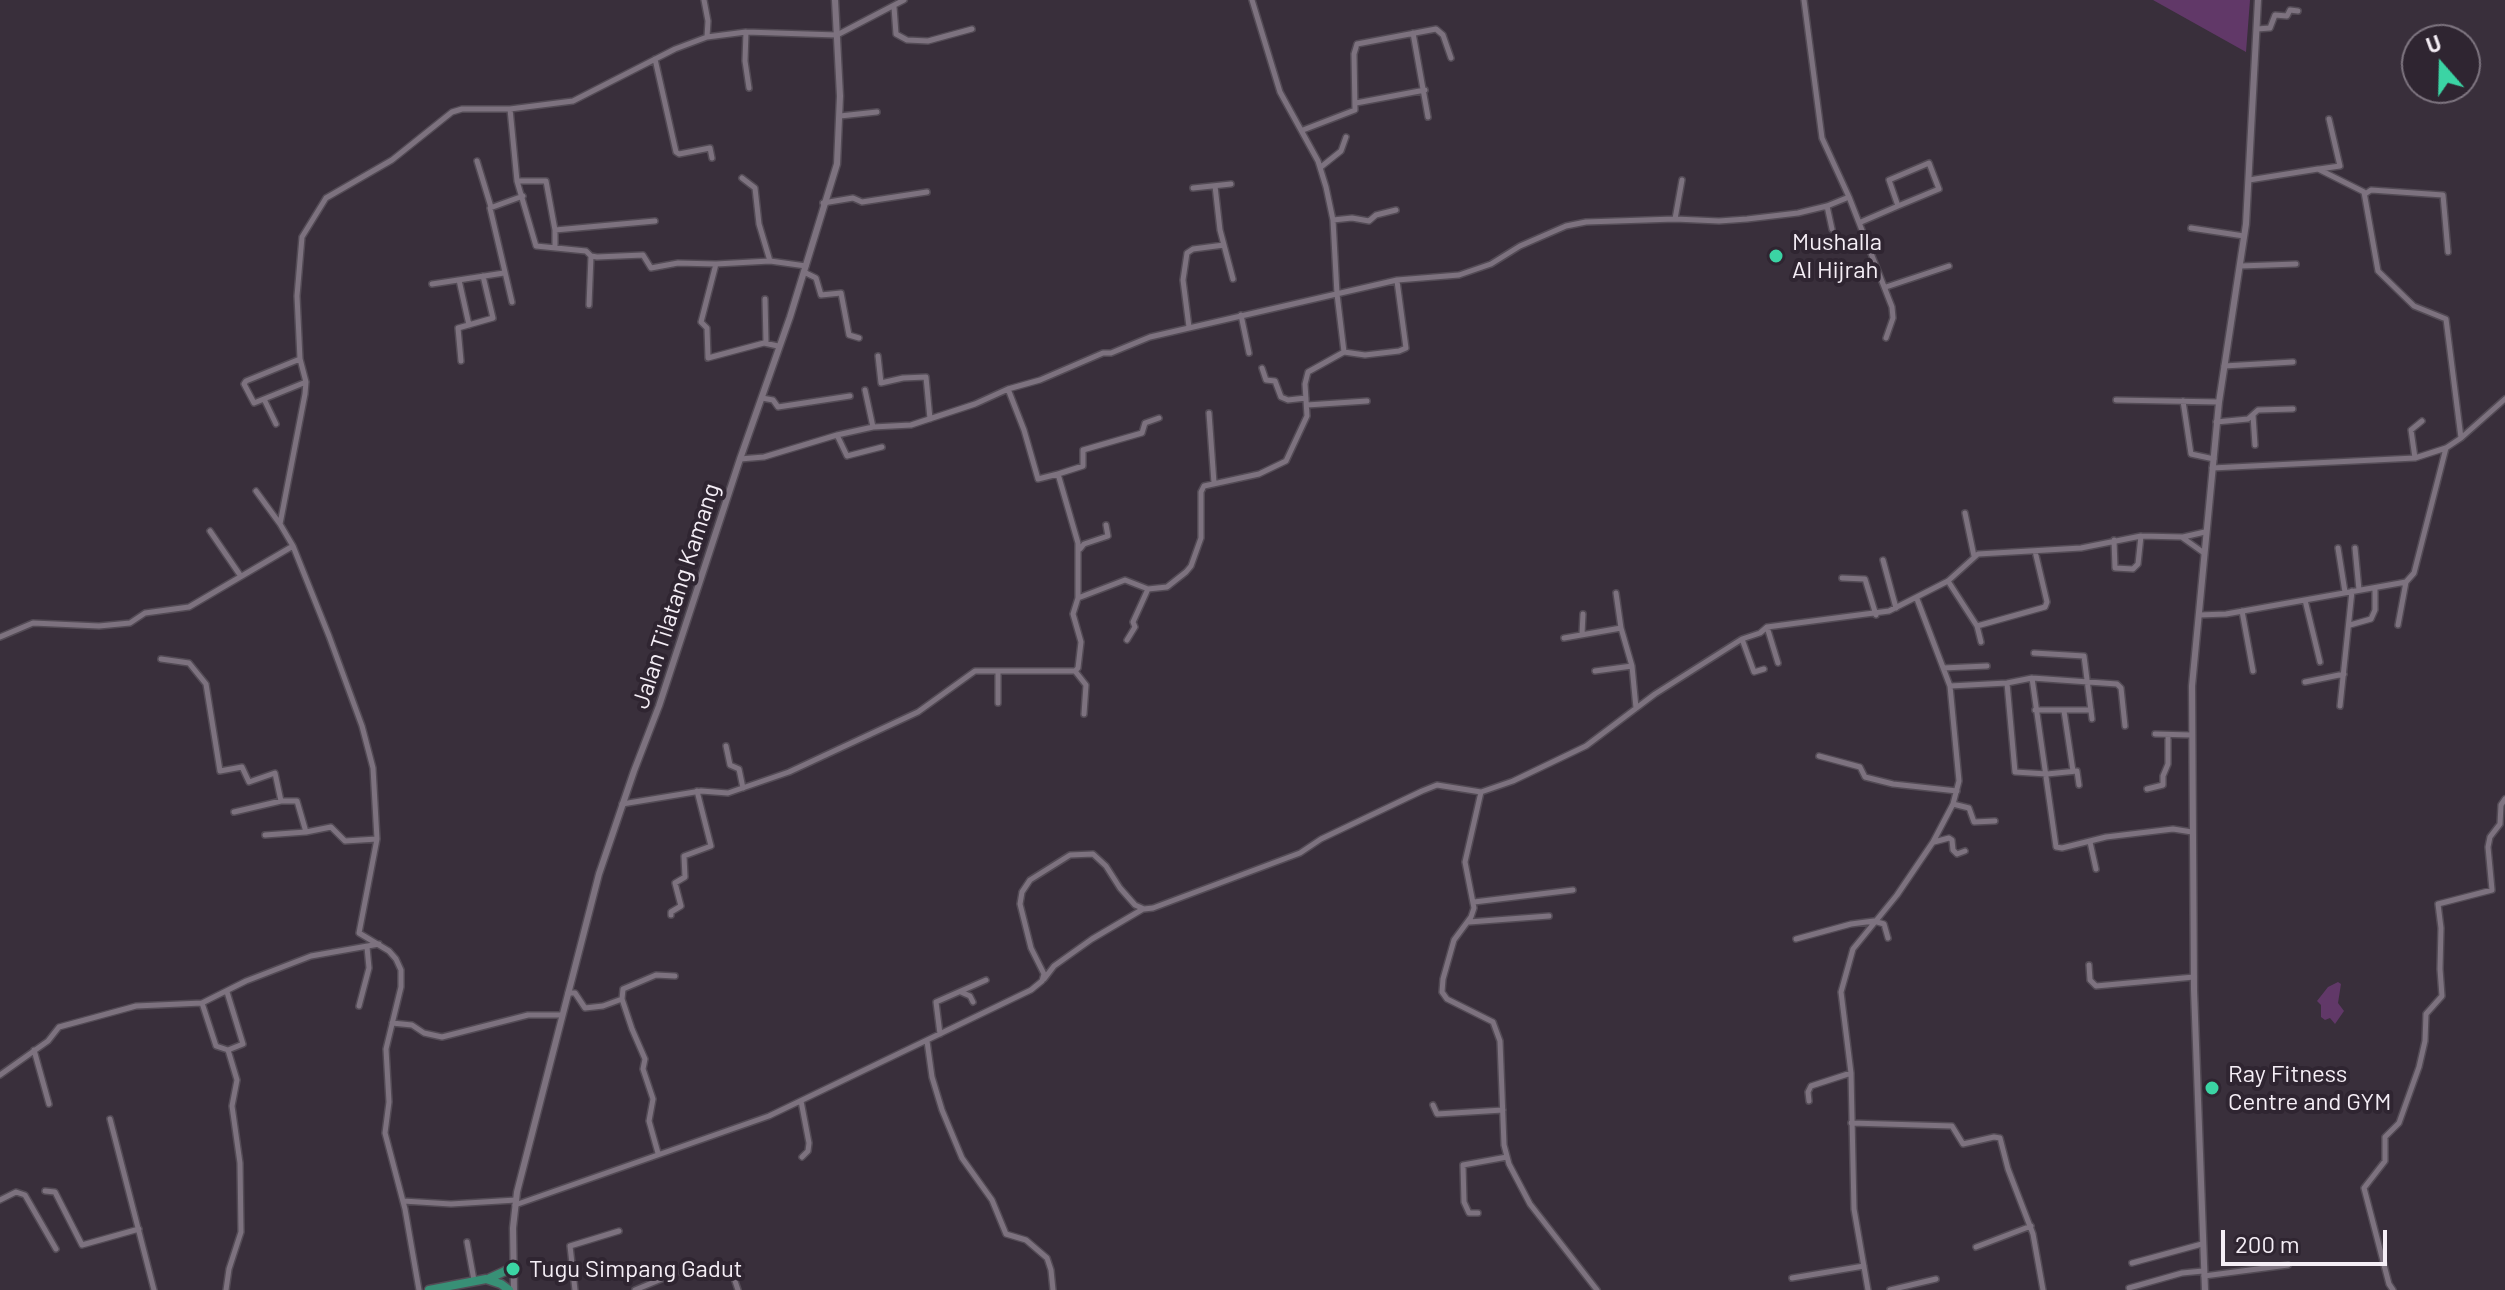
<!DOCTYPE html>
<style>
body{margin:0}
#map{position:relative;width:2505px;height:1290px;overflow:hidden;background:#392f3b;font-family:Barlow,sans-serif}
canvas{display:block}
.north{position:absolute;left:2401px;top:24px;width:80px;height:80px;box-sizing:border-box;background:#2f2531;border:2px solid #7e7580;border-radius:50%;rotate:340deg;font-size:22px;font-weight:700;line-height:32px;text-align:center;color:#f5eef6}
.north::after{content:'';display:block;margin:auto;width:28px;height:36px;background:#3bd4a4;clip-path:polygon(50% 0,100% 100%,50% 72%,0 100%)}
.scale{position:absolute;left:2221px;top:1230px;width:166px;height:36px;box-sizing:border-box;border:4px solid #f5eef6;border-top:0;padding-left:10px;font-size:24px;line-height:28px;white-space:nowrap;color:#f5eef6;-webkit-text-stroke:6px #2f2531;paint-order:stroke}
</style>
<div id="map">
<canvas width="2505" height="1290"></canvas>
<div class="north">U</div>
<div class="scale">200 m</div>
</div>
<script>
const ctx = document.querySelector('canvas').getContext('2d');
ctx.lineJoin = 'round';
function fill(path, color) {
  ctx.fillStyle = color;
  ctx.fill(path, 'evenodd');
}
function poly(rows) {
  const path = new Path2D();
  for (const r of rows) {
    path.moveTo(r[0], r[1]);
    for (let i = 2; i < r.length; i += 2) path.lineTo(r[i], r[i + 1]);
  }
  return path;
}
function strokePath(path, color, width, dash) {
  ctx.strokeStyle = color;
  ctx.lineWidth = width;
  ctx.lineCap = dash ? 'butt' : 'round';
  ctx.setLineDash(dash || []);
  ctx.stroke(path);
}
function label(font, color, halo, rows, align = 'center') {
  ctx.font = font + ' Barlow,sans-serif';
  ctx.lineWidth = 8;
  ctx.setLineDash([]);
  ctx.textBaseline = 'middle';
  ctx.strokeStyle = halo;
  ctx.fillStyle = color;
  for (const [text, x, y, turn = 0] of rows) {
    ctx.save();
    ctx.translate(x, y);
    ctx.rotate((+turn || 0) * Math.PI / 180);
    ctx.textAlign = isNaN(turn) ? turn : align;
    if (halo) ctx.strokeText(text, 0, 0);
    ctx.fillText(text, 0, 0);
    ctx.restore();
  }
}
fill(poly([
 [2153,0,2250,0,2246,52],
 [2338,982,2341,984,2338,1003,2344,1011,2335,1024,2330,1018,2325,1020,2321,1017,2321,1005,2317,1001,2328,987]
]), '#613868');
const minor = poly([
 [704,0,708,21,707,37],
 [894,7,896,34,907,40,928,41,972,29],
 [2257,29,2270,28,2275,15,2287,16,2290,10,2298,11],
 [746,32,745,61,749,88],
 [1413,33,1428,117],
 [655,59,676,152,679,154,710,148,712,158],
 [1356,103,1425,90],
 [510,109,517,181,536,246,586,251,591,256,597,257,643,255,651,268,678,263,716,264,770,261,806,266],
 [840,116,877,112],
 [1303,130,1355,110,1354,54,1357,44,1436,29,1443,35,1451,58],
 [477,161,491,207],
 [1321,167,1341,151,1346,137],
 [2319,169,2340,166,2329,119],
 [742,178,755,188,759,224,770,261],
 [2249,180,2318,169,2364,192,2378,271,2414,306,2446,319,2461,438],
 [517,181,546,181,555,230,555,248],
 [1215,186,1220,230,1233,279],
 [1193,188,1231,184],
 [2365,194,2371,190,2443,195,2448,252],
 [1849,197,1892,307,1893,318,1886,338],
 [823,203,853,198,862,202,927,192],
 [1827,206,1832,229],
 [1675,219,1682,180],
 [1333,220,1352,218,1369,221,1376,215,1396,210],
 [1861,222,1898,206,1889,180,1929,163,1939,189,1898,206],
 [2191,228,2244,236],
 [555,230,655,221],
 [716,264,701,322,707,328,708,358,764,343,778,346],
 [2240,266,2296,264],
 [804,272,816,278,821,295,841,293,849,335,859,338],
 [459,280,469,325],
 [432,284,504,273],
 [1886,287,1949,266],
 [765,299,766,342],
 [512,302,490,208,523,196],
 [589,305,591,256],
 [1241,315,1249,353],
 [1189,327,1183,280,1187,253,1193,249,1224,245],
 [1344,352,1365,355,1399,351,1406,348,1397,281],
 [878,356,881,383,903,378,926,377,930,419],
 [300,359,246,381,244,384,254,403,306,382],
 [461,361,458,328,493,318,483,276],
 [2224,366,2293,362],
 [1262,368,1266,380,1275,381,1281,397,1288,400,1306,398],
 [865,390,873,427],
 [762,398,773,400,778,407,850,396],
 [264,399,276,424],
 [2116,400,2219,402],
 [2183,401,2191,454,2214,459],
 [1307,405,1367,401],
 [1209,413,1214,483],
 [2253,415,2255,445],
 [2216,422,2248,419,2258,410,2293,409],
 [837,435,847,456,882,447],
 [2415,458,2411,430,2422,421],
 [740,459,764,457,837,435,873,427,911,425,975,404,1008,389,1040,380,1103,353,1111,353,1150,337,1397,280,1459,275,1491,264,1520,246,1566,226,1586,222,1675,219,1719,221,1747,219,1798,213,1827,206,1849,197,1822,138,1804,0],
 [2212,468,2415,458,2446,448,2461,438,2505,399],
 [1058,474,1083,466,1083,450,1142,433,1145,423,1159,418],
 [256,491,280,524],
 [1965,513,1974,556],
 [210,531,240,575],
 [2183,538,2204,553],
 [2114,540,2115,568,2133,569,2138,564,2141,536],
 [2338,548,2345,592],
 [2355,548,2359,590],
 [1080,549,1084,544,1108,536,1106,525],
 [1883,560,1896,608],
 [1842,578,1865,579,1876,615],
 [1948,581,1977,626,1981,642],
 [1616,593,1621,628,1632,666,1636,708],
 [1078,598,1125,580,1148,589,1167,587,1186,572,1191,566,1201,538,1201,492,1204,486,1259,474,1286,461,1307,416,1305,384,1308,372,1344,352,1337,294,1333,220,1326,187,1318,161,1280,92,1252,0],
 [2305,600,2320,662],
 [2242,611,2253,671],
 [2199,615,2226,614,2406,582,2414,573,2446,448],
 [2350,625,2371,619,2375,610,2375,588],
 [2398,625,2406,582],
 [1977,626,2045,607,2047,602,2035,551],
 [1767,627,1778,663],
 [1582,634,1583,614],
 [0,637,33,623,99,626,130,623,145,613,189,607,293,546],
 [1564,638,1621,628],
 [1742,639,1754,672,1764,669],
 [1127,640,1135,627,1133,622,1148,589],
 [2034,653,2084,656,2092,719],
 [161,659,189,663,206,684,220,771,242,767,249,782,275,773,281,801,297,801,306,832,331,827,345,841,377,839],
 [1943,668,1987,666],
 [998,671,998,703],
 [1075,671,1086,685,1084,714],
 [1595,671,1632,666],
 [2032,678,2056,847,2062,848,2106,837,2173,829,2192,832],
 [2305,682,2344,674],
 [2007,683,2015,772,2047,774,2077,771,2079,785],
 [1950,686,2007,683,2032,678,2117,684,2121,688,2125,726],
 [2340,706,2352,591],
 [2035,710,2091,710],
 [2064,711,2073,771],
 [2155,734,2191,735],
 [726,746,730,765,739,769,743,788],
 [1819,756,1860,767,1865,777,1893,784,1957,791],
 [2147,789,2163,785,2163,776,2168,764,2168,735],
 [1481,792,1465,862,1474,908,1471,917,1454,940,1443,979,1442,992,1447,999,1493,1022,1500,1041,1504,1145,1509,1164,1530,1204,1597,1290],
 [622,804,701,791,728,793,789,772,918,712,975,671,1075,671,1078,668,1081,642,1073,614,1078,598,1078,543,1058,474,1038,479,1024,430,1008,389],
 [1953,804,1969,808,1974,822,1995,821],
 [234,812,281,801],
 [265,835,306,832],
 [1934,842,1949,838,1952,840,1953,850,1957,854,1965,851],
 [2090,842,2096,869],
 [1474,902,1573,890],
 [671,915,671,912,681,906,675,883,685,877,684,856,711,846,697,791],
 [1469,922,1549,916],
 [1796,939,1851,924,1874,921,1884,924,1888,938],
 [2089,965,2090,980,2096,986,2194,977],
 [1044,979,1054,966,1092,939,1143,909],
 [227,992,243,1044,228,1050],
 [961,992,970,996,973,1002],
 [568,993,575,993,585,1008,603,1006,622,999],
 [202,1003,216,1046,228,1050,237,1080,232,1106,240,1163,241,1232,229,1269,226,1290],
 [359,1006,369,968,367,947],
 [392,1023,412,1025,424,1033,442,1037,528,1015,562,1015],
 [940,1034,936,1002,986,980],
 [927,1041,932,1077,942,1110,962,1158,992,1200,1006,1234,1026,1240,1047,1258,1051,1270,1053,1290],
 [34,1050,49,1104],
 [0,1075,48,1041,59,1027,136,1006,202,1003,246,981,311,956,379,944],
 [801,1101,809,1143,808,1151,802,1157],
 [1809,1101,1808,1092,1811,1086,1851,1073],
 [1433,1105,1437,1114,1503,1110],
 [110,1119,154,1290],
 [1851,1123,1952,1126,1963,1144,1994,1137,2000,1138,2008,1169,2033,1234,2043,1290],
 [658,1153,649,1121,653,1099,643,1069,645,1059,632,1029,622,999,623,989,656,975,675,976],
 [45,1191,55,1192,82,1245,139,1229],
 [0,1200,16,1192,25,1195,56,1249],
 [403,1201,451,1204,516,1200],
 [515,1205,769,1116,1031,990,1042,981,1044,974,1031,948,1020,904,1022,892,1030,880,1070,855,1093,854,1106,866,1120,888,1135,905,1144,909,1153,908,1300,853,1321,839,1422,791,1437,785,1481,792,1513,781,1586,746,1655,694,1742,639,1760,633,1767,627,1889,611,1948,581,1978,554,2081,548,2141,536,2183,537,2205,532],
 [1478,1213,1469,1213,1464,1202,1463,1165,1507,1157],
 [467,1242,474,1280],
 [1976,1247,2031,1226],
 [2132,1263,2202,1244],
 [2204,1276,2288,1265],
 [1792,1278,1864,1266],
 [2129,1288,2182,1273,2203,1271],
 [419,1290,405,1209,385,1133,389,1102,386,1049,401,987,401,970,396,959,389,951,359,933,377,839,373,768,362,726,329,636,293,546,280,524,305,394,306,382,300,359,297,296,302,237,326,198,392,160,452,112,462,109,510,109,573,101,675,49,707,37,746,32,837,35,904,0],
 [575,1290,570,1246,619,1231],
 [635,1290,688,1268,707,1270,723,1267,731,1269,738,1290],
 [1868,1290,1854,1209,1851,1073,1841,992,1853,949,1897,895,1933,842,1953,804,1959,781,1950,686,1917,599],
 [1890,1290,1936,1279],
 [2393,1290,2389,1284,2364,1188,2385,1161,2385,1137,2399,1123,2419,1067,2425,1041,2426,1014,2442,996,2440,969,2441,928,2438,904,2492,890,2488,847,2490,837,2500,824,2501,805,2505,799]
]);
const tertiary = poly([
 [514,1290,513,1228,517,1192,599,874,634,771,659,706,740,459,790,317,837,164,840,96,835,0],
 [2205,1290,2194,990,2192,686,2219,402,2246,224,2258,0]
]);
const trunk = poly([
 [490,1278,514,1267],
 [429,1290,486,1279,501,1284,509,1290]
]);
strokePath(minor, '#534b55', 8);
strokePath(tertiary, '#534b55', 9);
strokePath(trunk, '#534b55', 11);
strokePath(minor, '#7d727f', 5);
strokePath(tertiary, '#7d727f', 6);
strokePath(trunk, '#389076', 8);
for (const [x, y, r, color] of [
 [1776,256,8,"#3bd4a4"],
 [2212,1088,8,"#3bd4a4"],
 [513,1269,8,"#3bd4a4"]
]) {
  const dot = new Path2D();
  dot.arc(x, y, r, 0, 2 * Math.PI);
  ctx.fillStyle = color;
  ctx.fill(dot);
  strokePath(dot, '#2f2531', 3);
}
label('24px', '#f5eef6', '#2f2531', [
 ["Mushalla",1792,242],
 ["Al Hijrah",1792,270],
 ["Ray Fitness",2228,1074],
 ["Centre and GYM",2228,1102],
 ["Tugu Simpang Gadut",529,1269]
], 'left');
label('24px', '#f5eef6', '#2f2531', [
 ["Jalan Tilatang Kamang",676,596,-72]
]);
</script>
